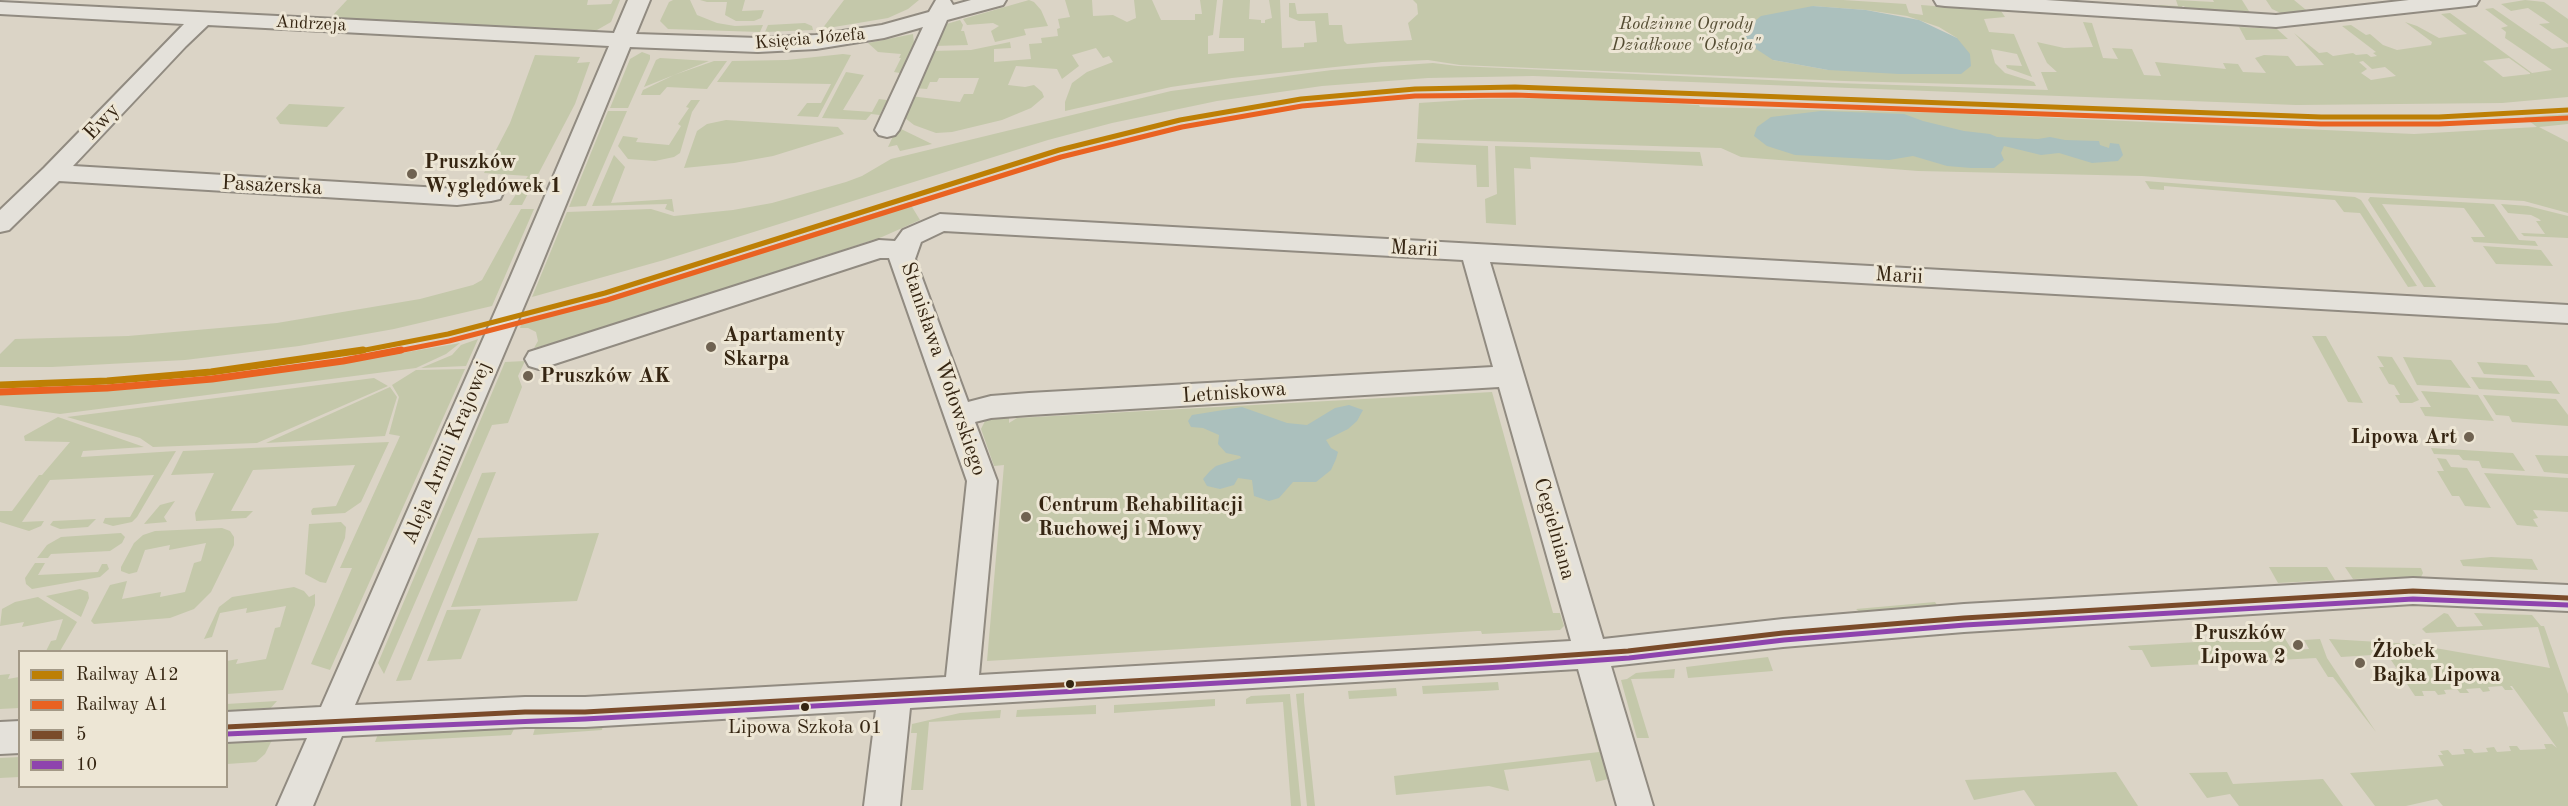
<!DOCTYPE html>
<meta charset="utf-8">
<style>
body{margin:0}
#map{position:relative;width:2568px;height:806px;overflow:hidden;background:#dbd4c6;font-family:"Old Standard TT",serif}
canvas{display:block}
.legend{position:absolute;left:18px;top:650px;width:210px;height:138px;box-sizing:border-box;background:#ede6d5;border:2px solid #a39987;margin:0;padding:8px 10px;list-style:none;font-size:18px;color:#352512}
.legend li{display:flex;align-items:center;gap:12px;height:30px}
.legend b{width:30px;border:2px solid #a39987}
</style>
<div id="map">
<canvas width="2568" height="806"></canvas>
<ul class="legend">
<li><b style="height:8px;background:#bd7f05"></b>Railway A12</li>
<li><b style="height:8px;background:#e96221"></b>Railway A1</li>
<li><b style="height:8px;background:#7a4b2a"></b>5</li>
<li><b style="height:8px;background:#8e44ad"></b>10</li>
</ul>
</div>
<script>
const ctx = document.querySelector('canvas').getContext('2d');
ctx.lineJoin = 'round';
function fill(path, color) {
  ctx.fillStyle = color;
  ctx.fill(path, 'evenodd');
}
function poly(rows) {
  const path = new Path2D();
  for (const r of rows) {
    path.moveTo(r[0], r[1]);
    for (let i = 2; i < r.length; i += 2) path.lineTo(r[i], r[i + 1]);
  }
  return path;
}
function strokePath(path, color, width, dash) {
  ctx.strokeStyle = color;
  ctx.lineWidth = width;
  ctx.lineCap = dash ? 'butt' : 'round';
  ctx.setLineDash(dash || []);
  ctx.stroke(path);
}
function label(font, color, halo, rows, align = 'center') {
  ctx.font = font + ' "Old Standard TT",serif';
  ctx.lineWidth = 6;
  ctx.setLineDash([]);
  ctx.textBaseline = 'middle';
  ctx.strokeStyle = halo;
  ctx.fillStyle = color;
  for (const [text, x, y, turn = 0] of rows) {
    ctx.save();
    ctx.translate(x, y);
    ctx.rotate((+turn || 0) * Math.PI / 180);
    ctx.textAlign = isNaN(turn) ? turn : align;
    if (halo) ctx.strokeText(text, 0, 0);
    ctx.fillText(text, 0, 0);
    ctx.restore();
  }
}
fill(poly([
 [347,0,588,0,587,5,611,4,613,0,620,0,611,22,597,30,590,30,588,33,334,19,334,14],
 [673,0,690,0,697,15,717,23,735,26,763,25,760,32,668,29,660,21,669,2],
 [700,0,745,0,742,11,764,10,761,18,754,21,736,21,725,15,727,2,707,2],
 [844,0,919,0,908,9,888,18,822,29],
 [1029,0,1034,2,1041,10,1048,26,1024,29,1026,35,995,42,991,31,999,26,993,23,967,25,963,19],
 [1065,0,1092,0,1093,16,1113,15,1127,22,1136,18,1134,0,1152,0,1161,20,1195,20,1195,14,1202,14,1200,0,1217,0,1213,35,1208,36,1208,54,1244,51,1244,38,1219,38,1223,0,1250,0,1249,19,1261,20,1261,23,1265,23,1265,20,1272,18,1269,0,1280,0,1282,48,1304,47,1304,43,1317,42,1315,21,1299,21,1289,17,1289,3,1295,3,1297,14,1328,13,1329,25,1342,25,1344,41,1347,44,1412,40,1408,23,1418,14,1417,4,1413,0,1843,0,1906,4,1909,13,1923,15,1921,5,2001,11,2005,17,1984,19,1989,32,2014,34,2032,77,2007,68,2006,65,2022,66,2017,54,1991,49,1995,63,2005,73,2034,82,2036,86,1844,81,1460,65,1428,60,1382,62,1232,78,1171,87,1065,111,1065,102,1072,83,1087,72,1113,62,1109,56,1103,58,1096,48,1072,55,1079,66,1062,79,1057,69,1016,66,1008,85,1025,87,1034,85,1042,92,1044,97,1031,108,1002,120,952,132,936,133,914,125,905,118,910,96,960,102,964,94,973,94,979,78,939,78,937,82,930,82,927,89,914,88,931,51,971,50,1010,42,1011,48,994,49,994,62,1031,59,1029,44,1042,43,1041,38,1058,36,1057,29,1060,28,1058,19,1070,17],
 [1813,6,1866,10,1907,16,1939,27,1957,38,1828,70,1773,60],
 [2176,0,2214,2,2213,0,2242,0,2252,16,2188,12,2184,6,2182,6,2185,12,2161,10,2159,5,2178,6],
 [2266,0,2294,0,2311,14,2285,15,2272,9],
 [2525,0,2544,2,2568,19,2568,44,2539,24,2550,23,2528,8,2511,11,2501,4],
 [2493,8,2552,49,2568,47,2568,97,2502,103,2296,105,1533,76,1428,78,1322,86,1217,101,1112,123,1048,140,664,260,532,297,567,212,651,209,674,216,733,210,772,203,846,182,862,176,891,159,1171,91,1332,70,1433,63,1458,66,1835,83,2048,90,2041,72,2057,72,2047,63,2037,42,2064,48,2093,47,2083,22,2092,23,2103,58,2118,59,2112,48,2132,49,2144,75,2161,76,2155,62,2226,69,2223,63,2238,64,2243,72,2266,73,2255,58,2264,55,2288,56,2296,66,2324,65,2294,33,2319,53,2327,52,2333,56,2353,53,2356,55,2367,54,2371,57,2377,56,2373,53,2376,52,2342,26,2351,25,2366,35,2370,34,2383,45,2397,50,2431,45,2432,42,2405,22,2417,26,2439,38,2467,34,2441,14,2450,13,2532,73,2552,70,2505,38,2506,32,2501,28,2508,26,2485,9],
 [2509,58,2530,73,2530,74,2503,77,2483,61],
 [2363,61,2372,69,2385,67,2396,76,2371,80,2361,73,2367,69,2359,62],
 [960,20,963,25,961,31,964,31,968,45,934,46,943,25],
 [805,23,812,26,813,30,765,32,768,25],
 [2239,27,2277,29,2288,39,2246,40],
 [913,34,914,43,900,73,894,72,901,58,899,58,901,54,878,52,868,43],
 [642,52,650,55,650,59,628,108,610,108,630,59],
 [843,54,851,55,818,117,797,116,807,103,821,103,831,84,717,82,732,61,787,60],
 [535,55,580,57,577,63,590,62,575,104,522,205,509,205,528,176,484,173,510,123],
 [660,58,709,61,644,87,656,60],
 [714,61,727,61,707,89,667,87,660,95,641,95,643,90,674,75],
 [846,72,864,75,843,110,872,112,879,99,887,100,880,115,871,114,866,120,822,118],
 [1561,98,1699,105,1700,107,1948,113,2414,134,2537,127,2524,117,2568,114,2568,124,2539,127,2568,142,2568,213,2524,201,2348,192,2142,176,1918,171,1741,157,1721,148,1417,139,1419,103,1480,99],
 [691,100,700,100,692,112,680,153,674,157,655,161,628,159,618,146,623,136,638,138,636,142,669,145,681,126,678,124,689,108,686,107],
 [289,104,344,107,345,107,327,127,280,124,276,118],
 [608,111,627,111,586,206,569,207],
 [726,120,838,127,844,134,773,156,734,163,684,168,697,131,707,124],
 [901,129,932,144,900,151,897,145,888,147,894,134],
 [1417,143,1488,146,1489,187,1477,187,1476,165,1415,162],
 [1495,146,1700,152,1703,166,1530,157,1531,169,1514,168,1516,225,1486,223,1485,199,1497,194],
 [614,155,625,167,611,203,672,199,674,212,665,209,667,204,592,206],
 [2145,181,2355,197,2361,200,2417,286,2408,287,2360,213,2344,212,2335,200,2164,186,2164,190,2150,189],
 [2370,197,2494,204,2519,240,2535,241,2538,246,2474,242,2471,237,2485,237,2464,208,2382,204,2436,287,2424,287,2368,200],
 [909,202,920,220,882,237,575,337,534,348,538,341,536,332,528,328,520,328,522,321,619,294],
 [2501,204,2528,206,2568,216,2568,238,2524,236,2521,233,2545,234,2536,221,2541,221,2539,219,2531,215,2508,213],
 [521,209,534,209,492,306,394,329,299,346,185,360,52,367,0,367,0,354,15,339,128,336,277,323,420,299,473,285,482,280],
 [2483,246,2541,250,2553,266,2496,264],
 [2312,336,2326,336,2363,403,2348,402],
 [478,339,466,366,421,368,452,355,461,345],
 [460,343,446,354,416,368,60,414,0,405,0,393,119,390,222,380,314,368],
 [2377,356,2392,357,2419,400,2412,403,2400,403,2395,395,2400,395,2394,385,2389,384,2379,367,2384,367],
 [2403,357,2451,360,2471,388,2417,385],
 [525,361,518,376,522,387,508,423,492,425,384,674,378,663,505,362],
 [2477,362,2527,365,2535,377,2484,374],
 [465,369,330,670,311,664,352,568,340,568,400,436,389,434,399,397,392,385,416,370],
 [2471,377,2551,381,2560,394,2479,389],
 [374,378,388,386,257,443,153,447,140,438,67,417],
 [390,387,397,397,385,436,266,443],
 [2421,391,2478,395,2494,421,2425,416,2420,407,2431,407],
 [1492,392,1553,613,1560,613,1564,626,1560,630,1482,634,1481,631,1477,631,987,661,1004,465,994,466,981,429,985,421,1009,416,1009,423,1017,418],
 [2483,395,2556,399,2568,415,2568,426,2512,422,2509,416,2496,415],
 [58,417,144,447,83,451,81,457,176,451,137,517,132,522,113,526,103,523,105,518,130,517,154,475,50,480,22,522,44,521,41,526,29,531,0,522,0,511,12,511,39,475,42,475,70,442,25,441,24,436],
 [389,442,361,502,345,513,312,515,311,511,313,508,336,506,355,465,253,470,231,511,253,511,246,518,196,521,195,513,214,473,171,475,183,451],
 [2431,448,2513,453,2525,471,2482,468,2479,461,2463,460,2459,455,2434,454],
 [2535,455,2568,456,2568,474,2544,472],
 [2437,458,2446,459,2451,467,2467,468,2491,508,2465,506,2459,496,2452,496,2437,471,2444,471],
 [496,472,411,680,396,681,482,473],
 [2484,473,2568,478,2568,512,2533,510,2538,518,2533,519,2538,527,2517,525],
 [175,501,164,517,167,522,144,524,160,505],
 [96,519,88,527,60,529,50,525,53,521],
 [341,522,346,527,345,538,326,583,320,582,305,574,309,524],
 [222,528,230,531,234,537,234,545,211,592,194,609,170,618,94,624,91,621,110,585,127,581,122,599,161,592,160,597,185,592,194,563,201,561,206,543,169,550,170,545,145,550,137,572,129,574,121,571,121,567,134,543,143,535,155,531],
 [121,533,125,537,122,543,110,551,51,554,48,558,37,558,47,545,61,537],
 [599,533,577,601,451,607,478,538],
 [2491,557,2532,559,2538,570,2463,566,2460,560],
 [35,563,45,563,38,575,98,572,102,564,107,564,109,569,100,577,32,589,26,584,25,578],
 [2269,567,2327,567,2335,580,2278,583],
 [2345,567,2421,568,2423,573,2421,577,2353,579],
 [294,587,304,591,309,597,315,594,315,605,283,690,227,694,227,661,238,659,236,664,266,659,275,628,280,627,286,606,246,613,247,608,220,613,212,637,204,639,219,607,232,597],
 [80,589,88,592,89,598,81,617,46,596],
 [38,597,77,622,60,651,46,651,51,641,56,640,63,619,22,627,24,622,0,626,2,609,15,602],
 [1935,602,1939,608,1861,613,1856,609],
 [481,609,461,659,427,661,447,610],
 [2444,613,2448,614,2457,627,2483,626,2474,613,2532,615,2541,626,2544,626,2568,694,2568,712,2563,712,2568,728,2568,806,2443,806,2437,799,2406,806,2375,806,2350,773,2444,766,2438,755,2443,755,2440,751,2448,750,2452,755,2465,754,2463,749,2471,749,2474,753,2488,752,2486,748,2494,747,2497,752,2511,751,2509,746,2517,746,2520,750,2546,749,2544,744,2552,744,2557,748,2512,686,2510,686,2513,690,2505,690,2502,686,2488,687,2490,691,2483,692,2480,688,2466,689,2469,693,2460,693,2457,689,2444,690,2446,694,2438,695,2435,691,2422,691,2424,696,2415,696,2387,654,2341,657,2329,639,2412,644,2550,668,2538,627,2426,633,2422,629],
 [2284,637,2292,650,2309,649,2304,640,2320,639,2327,658,2376,732,2333,677,2328,677,2316,658,2151,667,2142,650,2131,650,2128,646],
 [1768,657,1773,671,1688,678,1686,667],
 [1675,669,1674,678,1631,679,1649,738,1637,738,1621,680,1627,679,1636,673],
 [10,674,8,679,19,677,19,708,0,709,0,675],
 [1498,682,1499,690,1484,691,1423,694,1422,686],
 [1396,688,1397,696,1349,699,1348,691],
 [1304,693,1304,701,1315,806,1307,806,1296,694],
 [1290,694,1301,806,1291,806,1283,702,1246,704,1246,699,1251,696],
 [1593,696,1611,777,1608,779,1596,782,1590,760,1504,770,1509,791,1489,786,1396,795,1394,776,1599,752,1584,697],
 [1215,699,1215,706,1114,713,1114,705],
 [277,701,268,711,227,714,226,704],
 [1096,705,1096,714,1016,717,1017,710],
 [1001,710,1000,718,929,722,923,790,911,790,917,733,911,733,912,724,960,713],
 [604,721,602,730,533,735,535,728,539,725],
 [511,727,514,729,511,735,375,742,378,734],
 [273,738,265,754,256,762,227,764,227,740],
 [19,757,19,777,0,778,0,758],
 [2116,772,2138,806,2035,806,2024,790,1974,800,1965,780],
 [2227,772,2233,784,2323,779,2343,806,2239,806,2230,794,2207,798,2189,773]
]), '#c4c8aa');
fill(poly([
 [1813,6,1866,10,1919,20,1957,38,1970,54,1971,66,1961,74,1899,74,1828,70,1773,60,1744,41,1748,27,1761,16],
 [1821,111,1904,114,1923,121,1964,131,1990,134,1997,137,2038,139,2050,137,2065,140,2099,141,2100,145,2109,148,2110,143,2119,144,2123,155,2118,161,2092,163,2059,153,2041,155,2004,146,2001,153,2004,160,1994,168,1971,168,1947,166,1913,156,1889,160,1795,155,1767,146,1754,136,1757,127,1771,117],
 [1349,405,1363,410,1357,421,1348,429,1326,440,1331,448,1338,452,1336,459,1331,470,1316,482,1293,482,1279,498,1269,501,1254,496,1252,480,1238,478,1234,485,1220,489,1207,486,1203,479,1210,471,1216,466,1241,458,1240,456,1226,453,1218,444,1219,435,1203,428,1191,427,1188,421,1192,415,1242,407,1287,423,1307,425,1335,408]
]), '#abc0bd');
const minor = poly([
 [628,0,650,0,636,34,758,38,816,35,882,25,929,12,936,0,950,0,953,5,971,0,1006,0,1003,5,947,20,899,130,895,135,887,137,879,135,875,130,923,27,884,38,816,49,758,52,630,47,536,278,355,705,525,697,585,697,946,677,967,481,889,258,880,258,539,369,529,366,525,359,529,352,870,243,879,240,895,241,903,230,940,214,2568,305,2568,323,1490,262,1603,639,1783,619,1964,604,2413,578,2568,585,2568,611,2413,604,1964,632,1783,647,1611,666,1653,806,1617,806,1578,669,910,708,900,806,864,806,876,710,585,727,525,727,342,736,313,806,277,806,307,738,226,742,226,712,321,707,510,278,609,46,208,25,186,46,73,166,457,189,491,185,500,187,503,193,500,199,491,201,457,205,59,181,9,230,0,232,0,210,44,168,184,24,0,14,0,2,614,33,628,0],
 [944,231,1463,260,1493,367,1029,393,991,396,968,402,915,259,921,242,944,231],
 [1499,387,1571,641,979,675,997,481,975,422,991,418,1029,415,1499,387],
 [1934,0,2046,0,2276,15,2409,0,2479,0,2476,5,2468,6,2276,27,1945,6,1937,5,1934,0],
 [20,721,20,753,0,754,0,722,20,721]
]);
strokePath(minor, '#918b81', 4);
fill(minor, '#e4e1da');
strokePath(poly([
 [226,727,525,712,585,712,1501,660,1628,651,1783,633,1964,618,2413,591,2568,598]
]), '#7a4b2a', 5);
strokePath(poly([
 [226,734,585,719,1501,667,1629,658,1784,640,1965,625,2413,599,2568,605]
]), '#8e44ad', 5);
strokePath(poly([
 [355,352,448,334,605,293,1059,150,1180,120,1301,99,1415,89,1515,87,2321,117,2439,117,2568,110]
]), '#bd7f05', 5);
strokePath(poly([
 [0,385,107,381,211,372,363,350]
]), '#bd7f05', 7);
strokePath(poly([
 [393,352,449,341,607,300,1061,157,1182,127,1302,106,1415,96,1515,95,2321,124,2439,124,2568,118]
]), '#e96221', 5);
strokePath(poly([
 [0,392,107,388,212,379,343,361,401,350]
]), '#e96221', 7);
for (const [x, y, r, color] of [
 [412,174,6,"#6f6251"],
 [711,347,6,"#6f6251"],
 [528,376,6,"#6f6251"],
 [2469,437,6,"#6f6251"],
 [1026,517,6,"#6f6251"],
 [2298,645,6,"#6f6251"],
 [2360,663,6,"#6f6251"],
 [1070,684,5,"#352512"],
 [805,707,5,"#352512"]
]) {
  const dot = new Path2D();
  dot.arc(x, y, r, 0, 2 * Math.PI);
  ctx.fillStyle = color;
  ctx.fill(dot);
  strokePath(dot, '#ede6d5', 2);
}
label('18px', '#352512', '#ede6d5', [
 ["Andrzeja",311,24,3],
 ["Księcia Józefa",810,39,-5]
]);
label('italic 18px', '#544c32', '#ede6d5', [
 ["Rodzinne Ogrody",1686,24],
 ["Działkowe \"Ostoja\"",1686,45]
]);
label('20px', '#352512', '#ede6d5', [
 ["Lipowa Szkoła 01",805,728]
]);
label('21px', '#352512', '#ede6d5', [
 ["Ewy",102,122,-47],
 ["Pasażerska",272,186,3],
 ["Marii",1414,249,3],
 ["Marii",1899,276,3],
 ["Stanisława Wołowskiego",943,369,71],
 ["Letniskowa",1234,393,-4],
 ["Aleja Armii Krajowej",447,453,-67],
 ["Cegielniana",1554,529,74]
]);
label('bold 21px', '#352512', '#ede6d5', [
 ["Pruszków",424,162],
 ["Wyględówek 1",424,186],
 ["Apartamenty",723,335],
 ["Skarpa",723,359],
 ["Pruszków AK",540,376],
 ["Lipowa Art",2457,437,"right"],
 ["Centrum Rehabilitacji",1038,505],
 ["Ruchowej i Mowy",1038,529],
 ["Pruszków",2286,633,"right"],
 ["Lipowa 2",2286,657,"right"],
 ["Żłobek",2372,651],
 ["Bajka Lipowa",2372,675]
], 'left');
</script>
